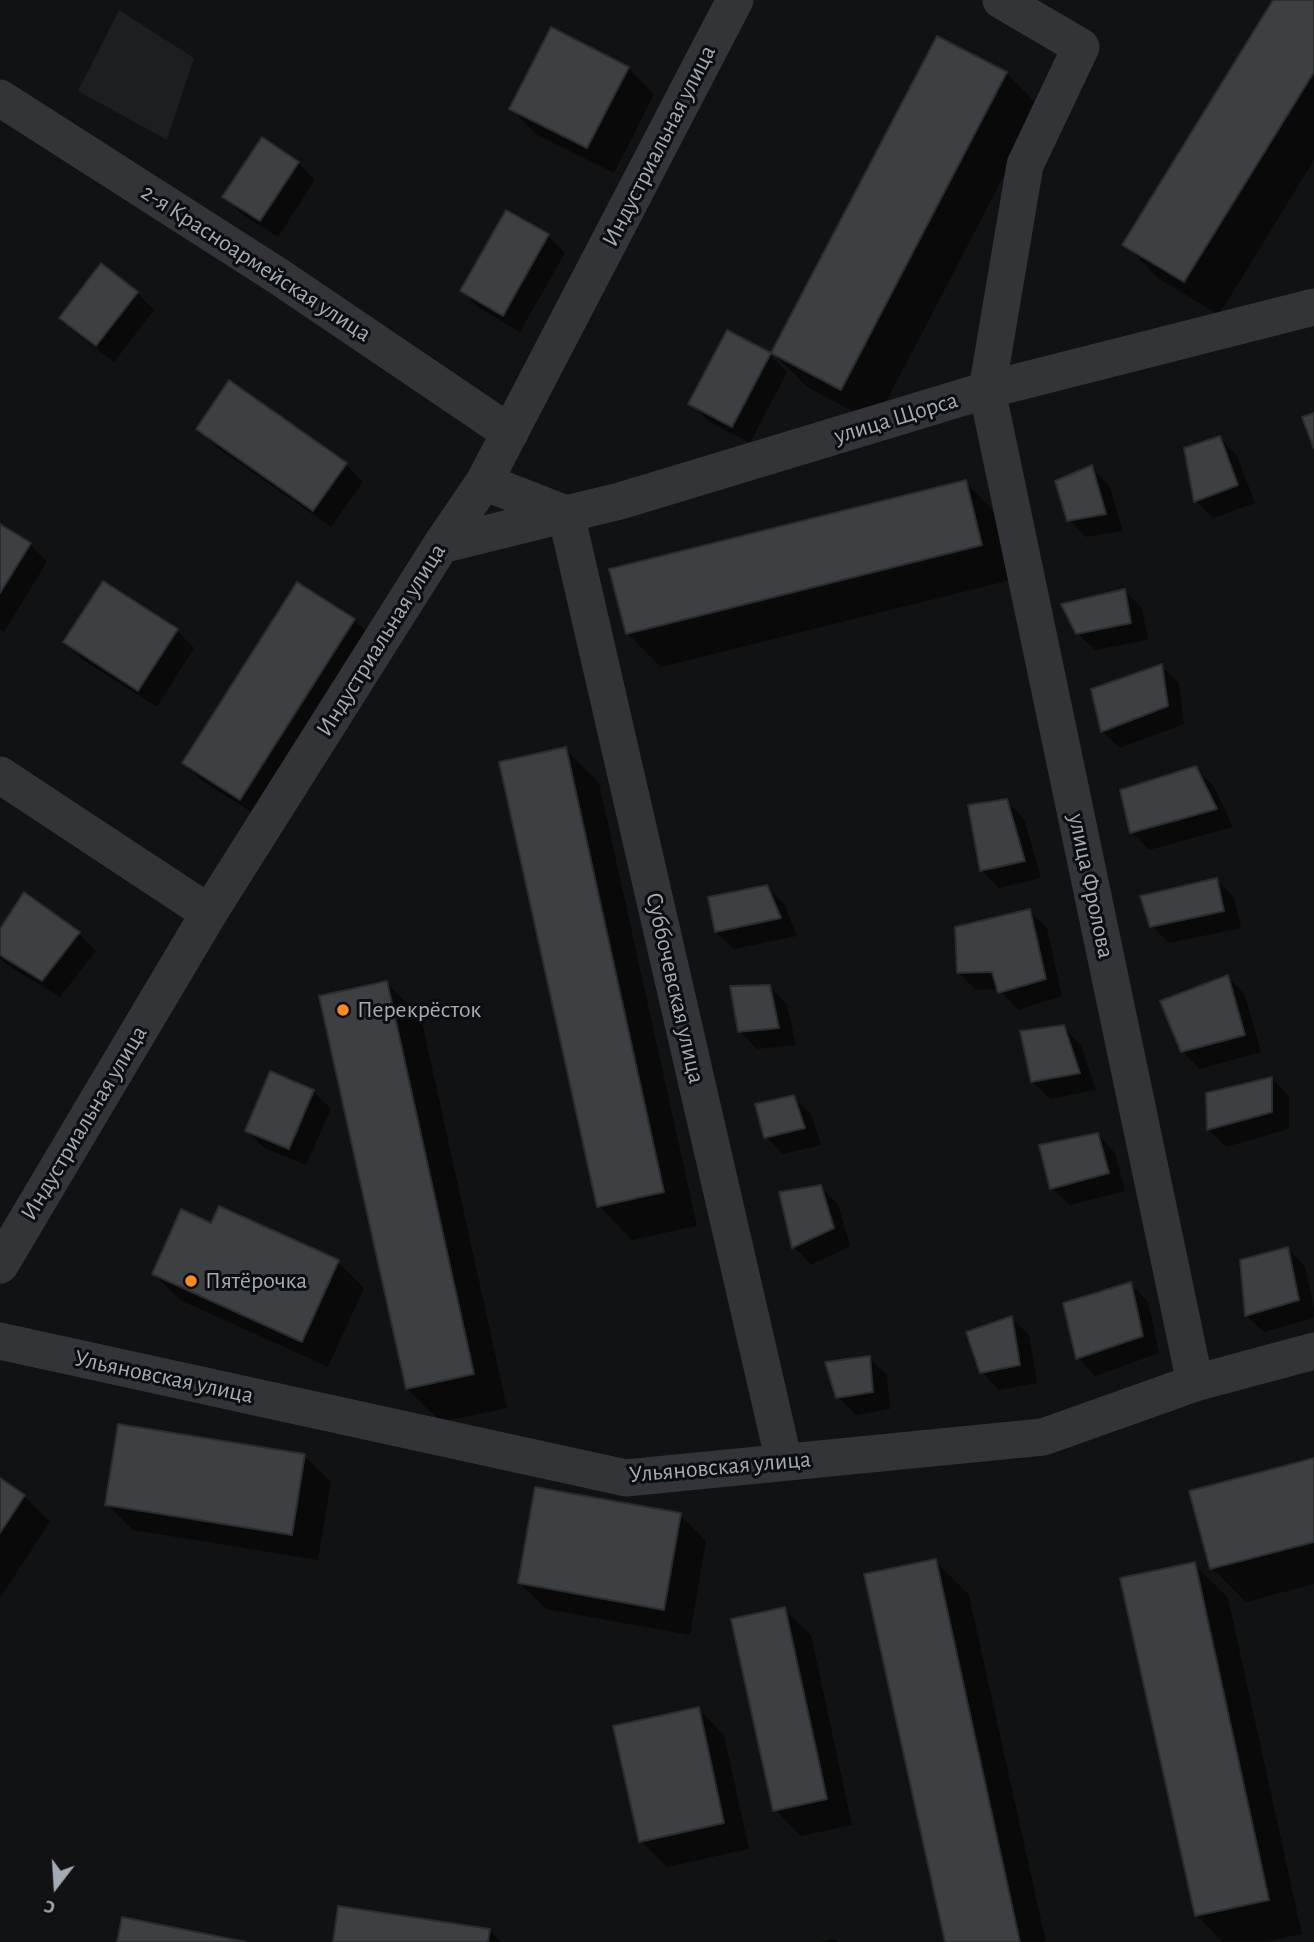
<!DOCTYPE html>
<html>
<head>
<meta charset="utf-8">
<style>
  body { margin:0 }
  #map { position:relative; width:1314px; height:1942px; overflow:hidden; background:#111213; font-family:"Alegreya Sans",sans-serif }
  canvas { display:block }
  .north { position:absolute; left:21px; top:1851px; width:70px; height:70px; -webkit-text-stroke:5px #0c0d0e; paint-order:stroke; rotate:197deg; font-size:19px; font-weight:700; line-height:28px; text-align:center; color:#a2abb5 }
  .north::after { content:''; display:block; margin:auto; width:24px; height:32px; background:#a2abb5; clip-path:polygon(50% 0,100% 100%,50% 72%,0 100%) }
</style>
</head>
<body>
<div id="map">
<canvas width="1314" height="1942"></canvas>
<div class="north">С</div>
</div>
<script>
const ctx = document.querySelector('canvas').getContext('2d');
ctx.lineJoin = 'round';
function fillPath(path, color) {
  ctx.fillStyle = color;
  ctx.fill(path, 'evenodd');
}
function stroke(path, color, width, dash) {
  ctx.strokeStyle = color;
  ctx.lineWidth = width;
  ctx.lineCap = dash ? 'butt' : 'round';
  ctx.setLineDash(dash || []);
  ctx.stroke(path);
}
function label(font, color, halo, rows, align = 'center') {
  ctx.font = font + ' "Alegreya Sans",sans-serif';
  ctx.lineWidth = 6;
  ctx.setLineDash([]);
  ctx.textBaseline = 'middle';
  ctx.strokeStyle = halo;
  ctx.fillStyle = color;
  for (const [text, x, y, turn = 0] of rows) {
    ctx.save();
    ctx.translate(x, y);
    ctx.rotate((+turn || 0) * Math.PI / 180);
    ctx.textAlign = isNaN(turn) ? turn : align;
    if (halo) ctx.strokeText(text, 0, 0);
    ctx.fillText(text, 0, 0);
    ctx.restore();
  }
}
fillPath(new Path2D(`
  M119 10 194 58 167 140 78 91Z`), '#1d1e20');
fillPath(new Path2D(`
  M1275 0H1314V160L1219 315 1158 278 1125 244Z
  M938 38 1006 73 1040 107 875 423 807 387 773 353Z
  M628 68 654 94 614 173 537 135 511 109Z
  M298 163 315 180 278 237 242 214 224 196Z
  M548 236 565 253 520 332 479 308 462 291Z
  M137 293 154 310 114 362 78 335 61 318Z
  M770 355 787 372 750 443 708 421 691 403Z
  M198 428 346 464 363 482 331 527 215 446Z
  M1220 438 1237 456 1255 503 1213 518 1196 501Z
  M1091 467 1109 485 1123 531 1086 537 1069 520Z
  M965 482 999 516 1015 579 661 667 627 633Z
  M0 526 30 544 47 562 4 632 0 630Z
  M103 584 177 631 194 648 157 707 83 660 66 642Z
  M1125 591 1142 608 1148 640 1095 650 1077 633Z
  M354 620 372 637 258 816 202 781 184 763Z
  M1161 666 1179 683 1184 724 1120 748 1102 731Z
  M565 749 599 783 697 1226 632 1240 599 1206Z
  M1195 768 1213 785 1233 827 1149 850 1132 832Z
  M1006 801 1024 819 1041 878 999 888 981 870Z
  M1216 880 1234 897 1241 928 1169 943 1152 926Z
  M767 887 784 904 797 936 734 949 716 932Z
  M1029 911 1047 928 1062 996 1018 1010 999 989 976 990 959 973Z
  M0 932 79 934 96 951 60 997 7 965 0 958Z
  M1228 977 1245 995 1261 1052 1200 1069 1182 1051Z
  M387 983 421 1017 507 1408 441 1422 407 1389Z
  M769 987 787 1004 796 1045 757 1049 739 1031Z
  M1063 1027 1081 1045 1096 1090 1050 1099 1032 1082Z
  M1272 1078 1289 1096V1129L1226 1147 1209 1130 1207 1094Z
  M313 1091 331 1109 306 1165 264 1148 247 1130Z
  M793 1097 811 1114 821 1145 783 1154 766 1137Z
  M1098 1135 1115 1153 1125 1191 1070 1205 1052 1188Z
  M820 1187 838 1204 850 1246 811 1265 794 1247 781 1194Z
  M212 1225 338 1262 364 1288 328 1367 180 1300 154 1274Z
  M1288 1249 1305 1266 1314 1308V1318L1264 1332 1246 1315Z
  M1130 1284 1148 1301 1159 1353 1095 1376 1078 1358 1065 1304Z
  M1012 1318 1029 1335 1037 1383 999 1390 982 1372Z
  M869 1358 887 1375 890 1409 856 1415 838 1397Z
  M304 1456 331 1482 318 1560 133 1530 107 1504Z
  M1314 1460V1584L1246 1602 1212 1568Z
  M0 1480 24 1496 50 1522 0 1598Z
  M680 1515 706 1541 690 1635 546 1609 520 1583Z
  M935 1561 969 1595 1046 1942H947Z
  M1194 1564 1228 1598 1302 1934 1264 1942H1223L1196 1915Z
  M784 1609 811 1635 852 1825 801 1836 775 1810Z
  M698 1709 724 1735 749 1849 667 1867 641 1841Z
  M490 1930 501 1942H335Z
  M835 1939 838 1942H819Z`), '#0007');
const building = new Path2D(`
  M1273 0H1314V72L1184 282 1122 245Z
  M551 27 629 67 587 148 509 109Z
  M937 36 1007 72 841 390 771 353Z
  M262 137 299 162 260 221 222 197Z
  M506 210 549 234 503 316 460 291Z
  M101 263 138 292 96 346 59 318Z
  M727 330 771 353 732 427 688 404Z
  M229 380 347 463 313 511 196 429Z
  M1314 413V449L1302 417Z
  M1220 436 1238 485 1194 502 1184 448Z
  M1092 465 1106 514 1067 521 1055 481Z
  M966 480 982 545 626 634 609 569Z
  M0 524 31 543 0 593Z
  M103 581 178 629 138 691 63 642Z
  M297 582 355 619 240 800 182 763Z
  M1125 589 1131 623 1076 634 1061 604Z
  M1162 664 1168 706 1101 732 1091 689Z
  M566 747 664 1192 597 1207 499 762Z
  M1196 766 1217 809 1130 833 1120 790Z
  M1007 799 1025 861 980 871 968 805Z
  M1217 878 1224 911 1150 927 1140 896Z
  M767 885 781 918 715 932 708 897Z
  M24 892 80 932 42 981 0 955V929Z
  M1030 909 1046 979 998 993 992 972 957 973 955 927Z
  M1228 975 1245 1035 1181 1052 1160 1001Z
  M387 981 474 1374 406 1389 319 996Z
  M770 985 779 1028 738 1032 730 986Z
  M1064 1025 1080 1073 1031 1082 1020 1031Z
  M270 1071 314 1090 289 1149 245 1131Z
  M1272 1077V1112L1207 1130 1206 1093Z
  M794 1095 805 1128 764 1138 755 1104Z
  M1098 1133 1109 1173 1050 1189 1039 1145Z
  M821 1185 834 1228 792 1248 779 1192Z
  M219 1206 339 1260 302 1342 152 1274 181 1209 211 1223Z
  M1288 1247 1299 1300 1245 1316 1240 1260Z
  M1131 1282 1143 1336 1076 1359 1063 1303Z
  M1012 1316 1020 1365 980 1373 966 1332Z
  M870 1356 873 1392 836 1398 825 1362Z
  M118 1424 305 1454 292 1535 105 1505Z
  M1314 1458V1542L1210 1569 1189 1491Z
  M0 1478 25 1495 0 1533Z
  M535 1487 681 1513 664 1610 518 1583Z
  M936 1559 1020 1942H945L864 1574Z
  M1195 1562 1269 1900 1195 1916 1120 1578Z
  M785 1607 827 1799 773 1811 731 1619Z
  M699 1707 724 1823 639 1842 613 1726Z
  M338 1906 490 1929 488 1942H333Z
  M122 1917 246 1942H117Z`);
fillPath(building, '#3d4043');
stroke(building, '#2b2c2f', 2);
stroke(new Path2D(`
  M1001 0 1081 47 1025 165 987 390 1195 1383
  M0 98 278 276 510 433
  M484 482 566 514 620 501 987 390 1314 307
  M441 545 566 514 784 1462
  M0 775 209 913
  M0 1265 209 913 441 545 484 482 735 0
  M0 1341 626 1478 1043 1437 1195 1383 1314 1351`), '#323438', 37);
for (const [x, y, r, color] of [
  [343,1010,7,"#fd8a1f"],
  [191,1281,7,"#fd8a1f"]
]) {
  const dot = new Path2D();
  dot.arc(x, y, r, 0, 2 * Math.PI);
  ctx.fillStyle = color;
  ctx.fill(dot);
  stroke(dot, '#0c0d0e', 2.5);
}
label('24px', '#a2abb5', '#0c0d0e', [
  ["Индустриальная улица",659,146,-63],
  ["2-я Красноармейская улица",256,263,33],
  ["улица Щорса",896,418,-17],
  ["Индустриальная улица",381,640,-58],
  ["улица Фролова",1091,886,78],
  ["Суббочевская улица",675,988,77],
  ["Индустриальная улица",84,1123,-59],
  ["Ульяновская улица",164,1377,12],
  ["Ульяновская улица",720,1467,-5]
]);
label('24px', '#a2abb5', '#0c0d0e', [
  ["Перекрёсток",357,1010],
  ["Пятёрочка",205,1281]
], 'left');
</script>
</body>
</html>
